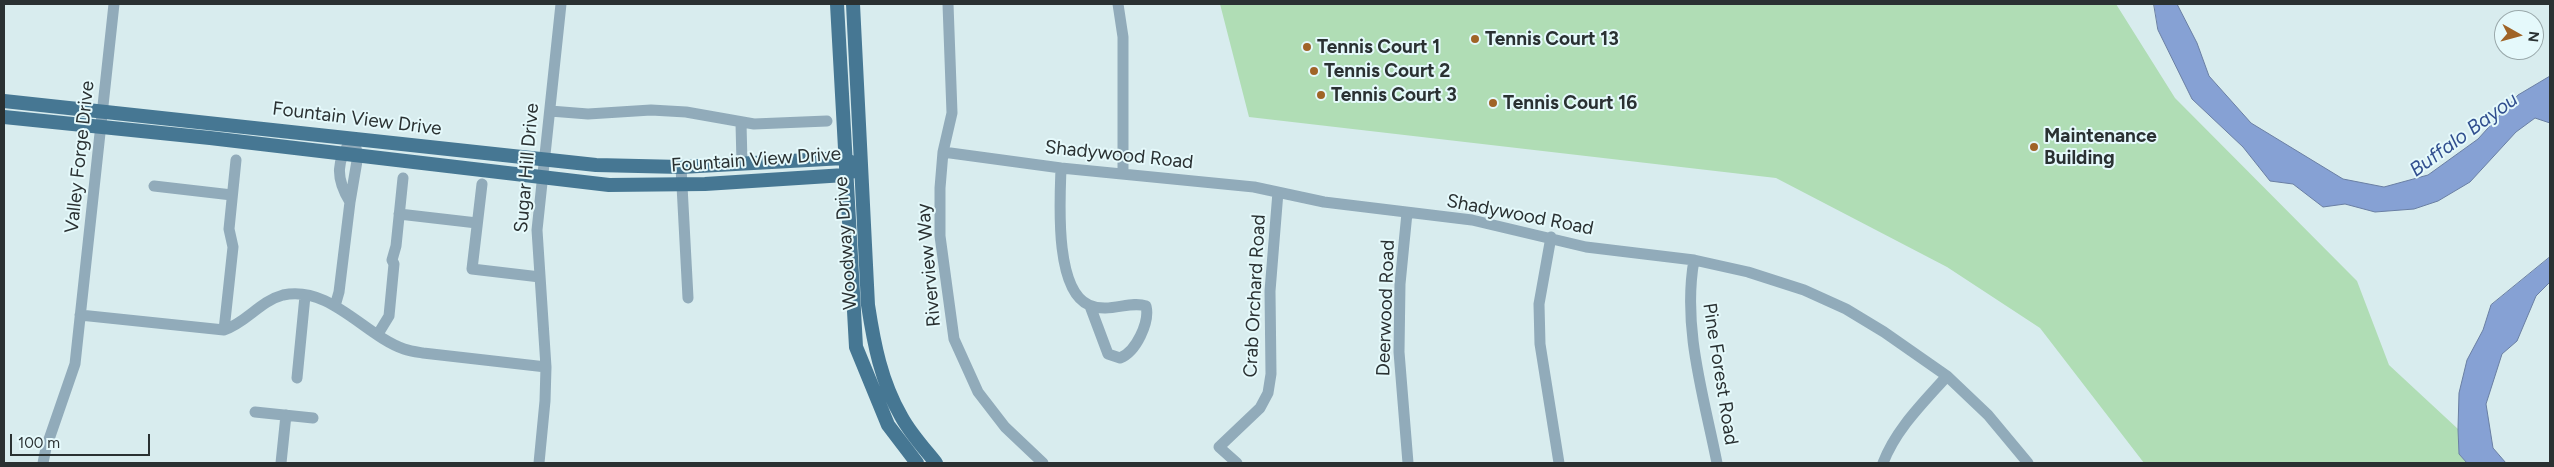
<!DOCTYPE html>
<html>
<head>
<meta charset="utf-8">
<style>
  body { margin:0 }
  #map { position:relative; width:2554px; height:467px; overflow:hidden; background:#d8ecee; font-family:Figtree,sans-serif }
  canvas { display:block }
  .frame { position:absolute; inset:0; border:5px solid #2a3132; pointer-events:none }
  .north { position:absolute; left:2494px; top:10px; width:50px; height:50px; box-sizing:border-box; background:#e5f9fb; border:1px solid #9aa9ab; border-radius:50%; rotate:97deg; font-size:14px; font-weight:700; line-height:20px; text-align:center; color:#2a3132 }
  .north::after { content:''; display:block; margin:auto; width:18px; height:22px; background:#a06427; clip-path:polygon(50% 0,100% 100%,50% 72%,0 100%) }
  .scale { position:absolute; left:10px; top:434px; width:140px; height:22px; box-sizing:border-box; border:2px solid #2a3132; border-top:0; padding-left:6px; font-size:15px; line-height:18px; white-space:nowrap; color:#2a3132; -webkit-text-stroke:4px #e5f9fb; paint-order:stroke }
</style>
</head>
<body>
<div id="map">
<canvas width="2554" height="467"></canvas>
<div class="frame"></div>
<div class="north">N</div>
<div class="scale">100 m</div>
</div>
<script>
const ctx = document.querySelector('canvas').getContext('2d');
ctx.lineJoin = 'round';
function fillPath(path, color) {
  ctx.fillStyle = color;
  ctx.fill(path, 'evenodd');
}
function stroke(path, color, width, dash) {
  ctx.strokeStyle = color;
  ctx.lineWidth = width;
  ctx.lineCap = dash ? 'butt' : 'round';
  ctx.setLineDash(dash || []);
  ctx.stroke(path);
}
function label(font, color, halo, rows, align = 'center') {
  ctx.font = font + ' Figtree,sans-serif';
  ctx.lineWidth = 4;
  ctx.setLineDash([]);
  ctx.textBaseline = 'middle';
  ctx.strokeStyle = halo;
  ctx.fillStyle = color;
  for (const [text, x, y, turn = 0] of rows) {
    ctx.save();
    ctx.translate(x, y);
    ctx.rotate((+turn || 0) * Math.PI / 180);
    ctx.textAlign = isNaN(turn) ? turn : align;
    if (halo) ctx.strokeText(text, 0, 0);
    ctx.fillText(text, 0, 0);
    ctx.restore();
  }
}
fillPath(new Path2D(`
  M1220 4H2116L2175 98 2357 281 2389 365 2458 429 2459 454 2467 463H2144L2040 328 1947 267 1776 178 1249 117Z`), '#b0ddb5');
const water = new Path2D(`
  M2154 4H2177L2197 43 2209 76 2251 123 2343 179 2384 187 2428 175 2478 139 2518 95 2550 76V123L2535 118 2516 132 2470 182 2438 201 2414 209 2375 212 2345 204 2323 207 2293 184 2270 181 2243 147 2192 99 2158 30Z
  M2550 257V282L2536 296 2517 341 2502 354 2486 404 2493 448 2506 463H2467L2459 454 2458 429 2459 393 2467 360 2483 330 2491 305Z`);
fillPath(water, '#86a1d4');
stroke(water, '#6a7fa3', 1);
stroke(new Path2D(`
  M948 4 952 113 943 152 940 188V236L954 339 978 392 1005 427 1043 463
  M1118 4 1123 37V172
  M550 111 588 114 651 110 686 112 754 124 827 121
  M741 123 742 163
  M943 152 1061 168 1254 187 1324 202 1472 220 1586 247 1694 260 1748 272 1804 290 1846 309 1884 332 1947 376 1988 415 2028 463
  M681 167 688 298
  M1061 168C1060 199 1054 290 1089 305 1109 314 1130 300 1146 306 1150 322 1136 352 1120 358L1108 354 1090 306
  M482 184 472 269 540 277
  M154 186 232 195
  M350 202C335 178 336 160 353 138
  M1407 213 1400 284 1399 352 1408 463
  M399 214 477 223
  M1551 237 1539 304 1540 344 1559 463
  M1694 260C1682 328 1704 397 1717 463
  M335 306 339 292 350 202 358 155 353 138
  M80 315 224 330C246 323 260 301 283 295 330 285 364 335 404 349 410 351 417 352 423 353L546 367
  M224 330 233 247 229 229 236 160
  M378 334 389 316 394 264 392 260 396 246 403 178
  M297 378 305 296
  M255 412 313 418
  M43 463 46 448 75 364 114 4
  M281 463 286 415
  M539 463 545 401 546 367 537 230 561 4
  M1237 463 1219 447 1260 408 1268 393 1271 374 1270 291 1278 192
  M1883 463C1896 429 1923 403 1947 376`), '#91abba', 11);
stroke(new Path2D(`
  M837 4 856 347 888 425 917 463
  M853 4 868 305C874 344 881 381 901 416 910 433 924 448 936 463
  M4 101 596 165 681 167 844 158 860 168
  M4 117 210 138 609 185 705 184 845 175 860 168`), '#467793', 14);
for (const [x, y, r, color] of [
  [1475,39,5,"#a06427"],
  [1307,47,5,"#a06427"],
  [1314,71,5,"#a06427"],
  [1321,95,5,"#a06427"],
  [1493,103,5,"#a06427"],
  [2034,147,5,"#a06427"]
]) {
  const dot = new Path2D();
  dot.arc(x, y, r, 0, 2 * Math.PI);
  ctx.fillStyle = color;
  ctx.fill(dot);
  stroke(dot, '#e5f9fb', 2);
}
label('bold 19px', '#2a3132', '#e5f9fb', [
  ["Tennis Court 13",1485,39],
  ["Tennis Court 1",1317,47],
  ["Tennis Court 2",1324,71],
  ["Tennis Court 3",1331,95],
  ["Tennis Court 16",1503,103],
  ["Maintenance",2044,136],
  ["Building",2044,158]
], 'left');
label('19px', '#2a3132', '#e5f9fb', [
  ["Fountain View Drive",357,119,7],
  ["Shadywood Road",1119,155,6],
  ["Valley Forge Drive",80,157,-84],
  ["Fountain View Drive",756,160,-4],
  ["Sugar Hill Drive",527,168,-85],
  ["Shadywood Road",1520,215,11],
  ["Woodway Drive",846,243,-94],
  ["Riverview Way",929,265,-95],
  ["Crab Orchard Road",1255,296,-87],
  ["Deerwood Road",1386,308,-88],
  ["Pine Forest Road",1720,374,81]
]);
label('italic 20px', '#314f8f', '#e5f9fb', [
  ["Buffalo Bayou",2464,135,-36]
]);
</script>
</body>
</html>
